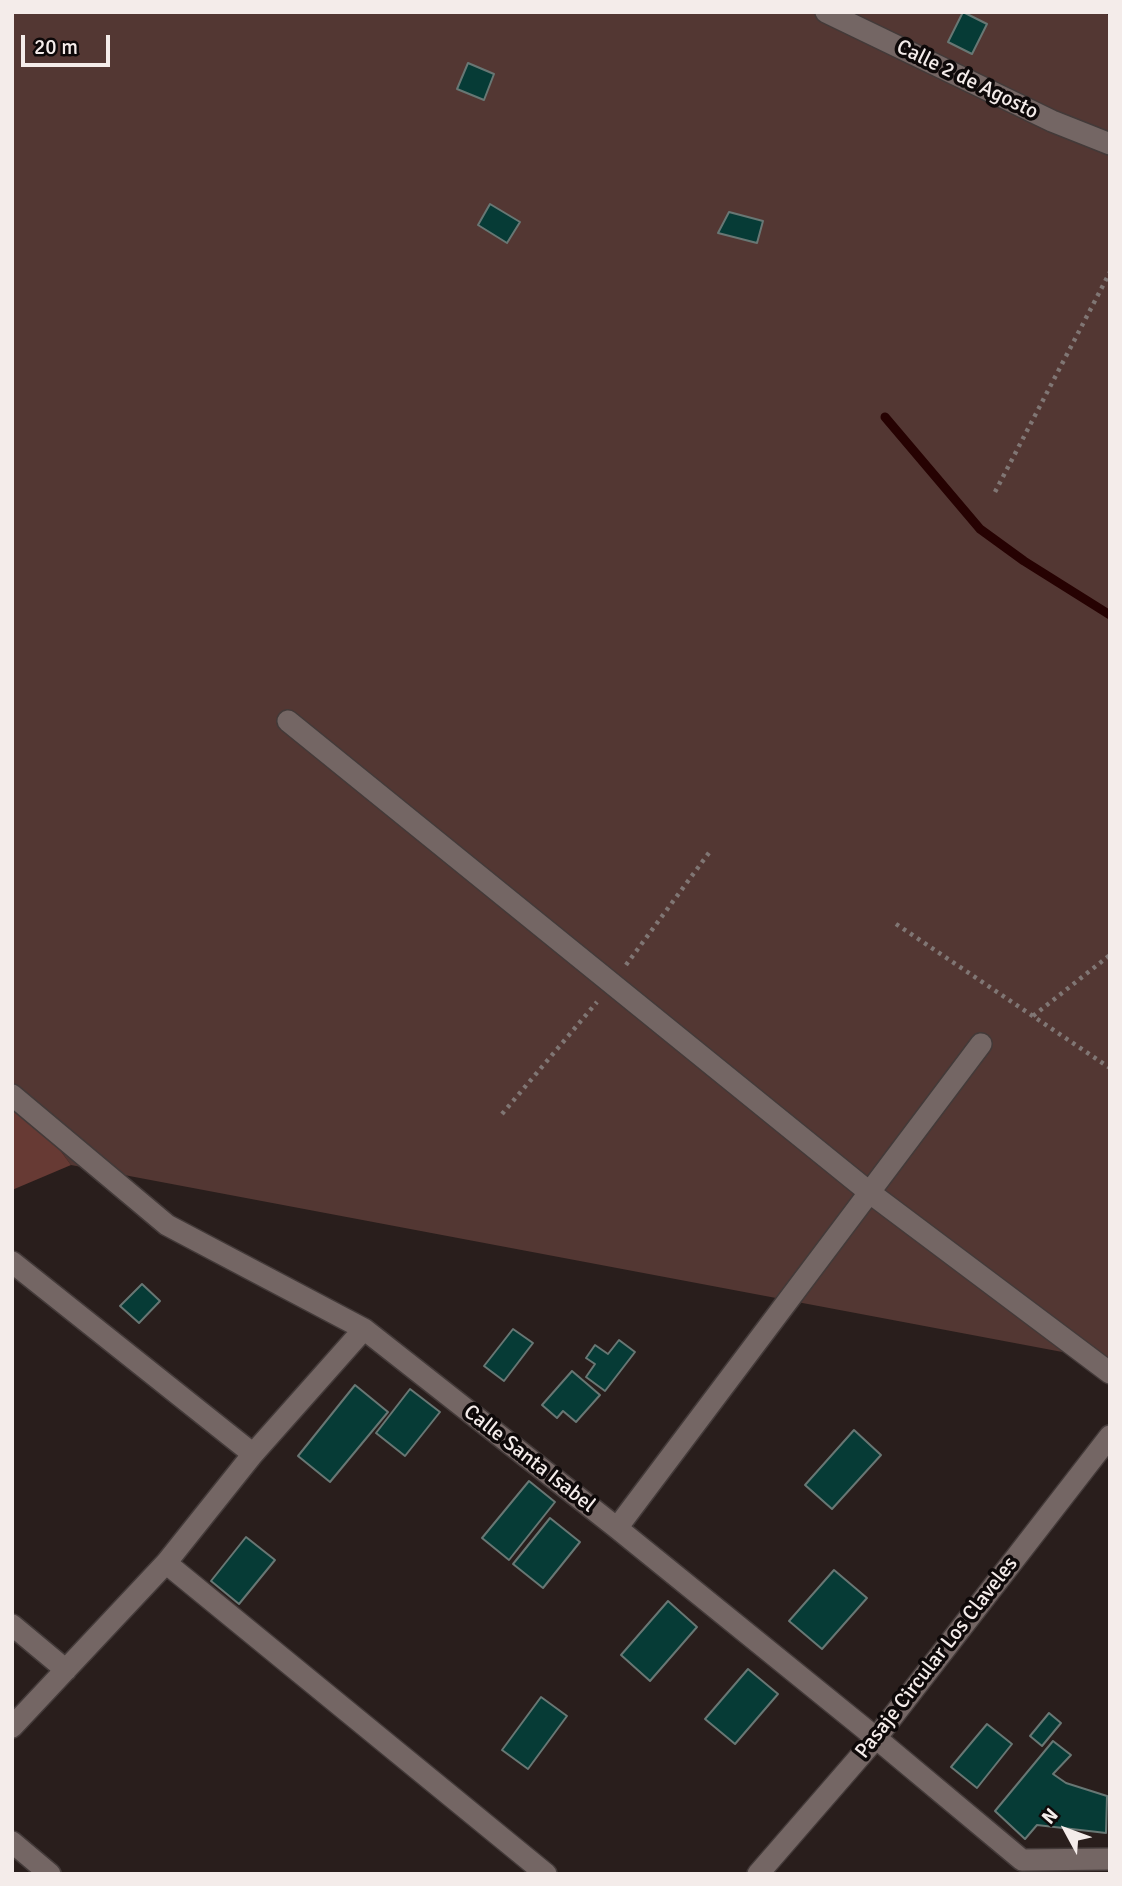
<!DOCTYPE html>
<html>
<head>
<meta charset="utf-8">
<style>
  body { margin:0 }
  #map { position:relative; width:1122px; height:1886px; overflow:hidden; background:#291e1c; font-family:Signika,sans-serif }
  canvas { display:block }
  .frame { position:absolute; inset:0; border:14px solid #f4ecea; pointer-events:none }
  .north { position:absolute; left:1031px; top:1795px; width:70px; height:70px; -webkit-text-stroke:5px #0e0909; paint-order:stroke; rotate:311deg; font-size:19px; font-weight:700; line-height:28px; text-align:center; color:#f4ecea }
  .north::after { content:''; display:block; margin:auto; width:24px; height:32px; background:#f4ecea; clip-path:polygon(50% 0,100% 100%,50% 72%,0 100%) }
  .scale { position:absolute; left:21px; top:35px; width:89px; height:32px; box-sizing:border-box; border:4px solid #f4ecea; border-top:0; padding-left:9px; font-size:21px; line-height:24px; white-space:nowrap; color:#f4ecea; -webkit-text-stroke:5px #0e0909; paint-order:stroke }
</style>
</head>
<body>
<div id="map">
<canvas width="1122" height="1886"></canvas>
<div class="frame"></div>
<div class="north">N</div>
<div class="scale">20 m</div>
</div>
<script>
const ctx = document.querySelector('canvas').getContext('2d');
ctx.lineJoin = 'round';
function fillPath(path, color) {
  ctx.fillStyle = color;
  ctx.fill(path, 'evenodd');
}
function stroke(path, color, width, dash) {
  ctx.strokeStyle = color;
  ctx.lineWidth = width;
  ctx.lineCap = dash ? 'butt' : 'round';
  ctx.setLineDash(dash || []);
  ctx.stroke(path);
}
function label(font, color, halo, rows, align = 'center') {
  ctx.font = font + ' Signika,sans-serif';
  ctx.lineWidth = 7;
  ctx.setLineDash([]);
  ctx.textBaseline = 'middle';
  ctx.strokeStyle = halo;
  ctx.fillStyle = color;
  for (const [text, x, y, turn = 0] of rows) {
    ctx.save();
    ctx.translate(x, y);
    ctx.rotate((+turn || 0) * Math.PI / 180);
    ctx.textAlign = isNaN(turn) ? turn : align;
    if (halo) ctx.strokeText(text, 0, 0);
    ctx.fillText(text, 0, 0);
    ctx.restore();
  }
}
fillPath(new Path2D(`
  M12 12H1103L1110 16V1361L71 1165 12 1085Z`), '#533733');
fillPath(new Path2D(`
  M12 1085 71 1165 12 1190Z`), '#673a34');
stroke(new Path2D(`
  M885 417 980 529 1024 561 1110 615`), '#260202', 9);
const building = new Path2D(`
  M963 12 987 24 972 54 948 42Z
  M468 63 494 74 484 100 457 89Z
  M490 204 520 222 507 243 478 225Z
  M729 212 763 221 757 243 718 233Z
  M142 1284 160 1301 139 1323 120 1306Z
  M513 1329 533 1343 504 1381 484 1366Z
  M619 1340 635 1352 605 1391 586 1377 595 1364 586 1358 595 1345 608 1354Z
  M572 1371 600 1395 576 1422 563 1411 557 1418 542 1405Z
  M355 1385 388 1412 330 1482 298 1456Z
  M410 1389 440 1412 405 1456 376 1433Z
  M854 1430 881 1455 832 1509 805 1485Z
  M529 1481 555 1502 509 1560 482 1538Z
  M550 1518 580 1542 543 1588 513 1564Z
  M246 1537 275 1560 239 1604 211 1581Z
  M834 1570 867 1598 822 1649 789 1621Z
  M668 1601 697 1627 650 1681 621 1655Z
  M748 1669 778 1694 735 1744 705 1719Z
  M541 1697 567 1716 528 1769 502 1750Z
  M1049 1713 1061 1723 1042 1746 1030 1736Z
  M987 1724 1012 1744 977 1788 951 1767Z
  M1053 1741 1071 1755 1053 1774 1066 1783 1107 1796 1106 1833 1037 1825 1025 1839 995 1811Z`);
fillPath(building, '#063b36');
stroke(building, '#687774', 2);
const street = new Path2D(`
  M826 12 1052 121 1110 144
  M288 721 869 1192 1110 1373
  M12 1095 167 1225 364 1329 617 1528 876 1738 1022 1860
  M12 1262 253 1454
  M617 1528 981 1044
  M166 1563 546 1874
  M12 1625 66 1670
  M12 1727 166 1563 253 1454 364 1329
  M12 1842 50 1874
  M1022 1860 1110 1859
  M758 1874 876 1738 1110 1436`);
stroke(street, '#433a39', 24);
stroke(new Path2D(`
  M995 492 1110 272
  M896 924 1110 1068
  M626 965 711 850
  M1033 1016 1110 955
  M502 1114 597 1002`), '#807674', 4.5, [3.5, 5]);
stroke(street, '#746664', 21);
label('21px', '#f4ecea', '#0e0909', [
  ["Calle 2 de Agosto",967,80,26],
  ["Calle Santa Isabel",529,1459,38],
  ["Pasaje Circular Los Claveles",937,1658,-52]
]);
</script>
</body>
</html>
